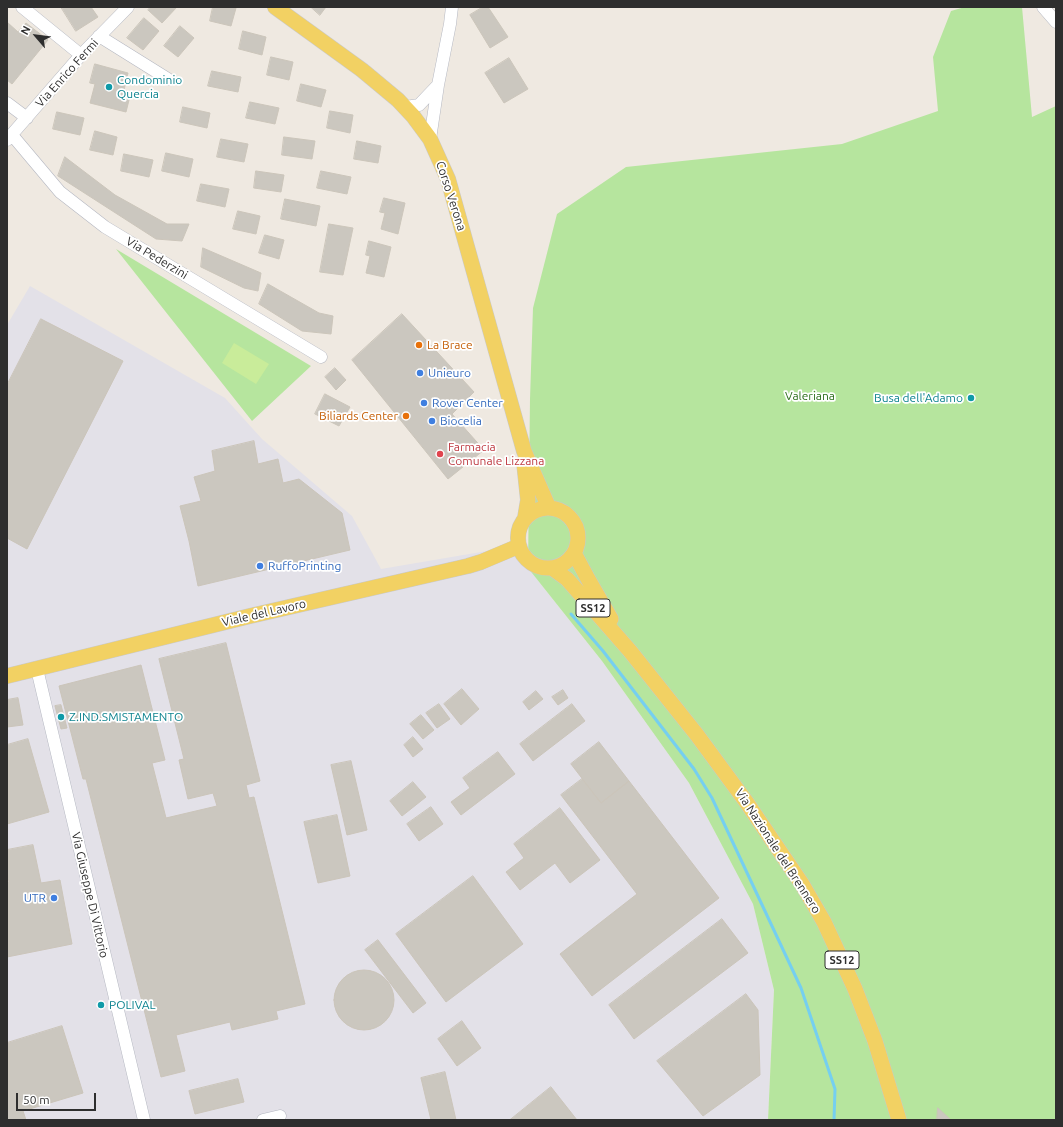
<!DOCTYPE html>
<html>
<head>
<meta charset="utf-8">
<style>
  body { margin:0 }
  #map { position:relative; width:1063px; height:1127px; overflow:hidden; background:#efe9e1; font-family:Ubuntu,sans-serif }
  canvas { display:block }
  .frame { position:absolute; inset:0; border:8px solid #2e2e2e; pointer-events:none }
  .north { position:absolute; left:16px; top:16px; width:40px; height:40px; -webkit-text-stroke:3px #fff; paint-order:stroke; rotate:298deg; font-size:11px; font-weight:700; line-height:16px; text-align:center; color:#2e2e2e }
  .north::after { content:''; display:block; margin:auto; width:14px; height:18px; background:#2e2e2e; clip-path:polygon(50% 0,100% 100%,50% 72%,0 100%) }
  .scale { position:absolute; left:16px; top:1093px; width:80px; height:18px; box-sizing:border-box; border:2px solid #2e2e2e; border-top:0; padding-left:5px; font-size:12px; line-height:14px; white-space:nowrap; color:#2e2e2e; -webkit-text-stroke:3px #fff; paint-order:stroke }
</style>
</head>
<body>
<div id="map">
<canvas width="1063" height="1127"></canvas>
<div class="frame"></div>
<div class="north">N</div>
<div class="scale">50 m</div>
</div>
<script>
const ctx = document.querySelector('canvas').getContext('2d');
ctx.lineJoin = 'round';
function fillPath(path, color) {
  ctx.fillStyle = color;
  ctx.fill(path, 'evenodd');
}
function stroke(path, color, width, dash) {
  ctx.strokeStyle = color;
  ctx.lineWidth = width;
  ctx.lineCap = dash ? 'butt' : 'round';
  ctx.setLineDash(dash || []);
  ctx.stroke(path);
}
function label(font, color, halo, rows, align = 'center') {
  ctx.font = font + ' Ubuntu,sans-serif';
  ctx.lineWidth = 3.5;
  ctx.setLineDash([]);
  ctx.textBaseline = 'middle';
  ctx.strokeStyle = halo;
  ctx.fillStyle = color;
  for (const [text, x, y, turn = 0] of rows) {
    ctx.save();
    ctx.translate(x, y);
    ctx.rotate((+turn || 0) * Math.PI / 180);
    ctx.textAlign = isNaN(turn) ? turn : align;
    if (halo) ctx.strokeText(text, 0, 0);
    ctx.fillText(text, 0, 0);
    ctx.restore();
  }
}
fillPath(new Path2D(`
  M30 286 225 398 262 439 352 516 381 569 528 544V568L602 661 689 783 753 904 774 990 768 1120H7V325Z`), '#e3e1e8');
fillPath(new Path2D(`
  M965 7H1022L1032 117 1056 106V1120H768L774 990 753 904 689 783 602 661 528 568 530 399 533 308 557 214 626 167 842 144 938 111 933 57 951 11Z
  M116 249 311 366 252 421Z`), '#b6e59e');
fillPath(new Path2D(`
  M234 343 269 364 256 384 222 363Z`), '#c9ec9a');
stroke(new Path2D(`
  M571 614 603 651 694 769 712 798 801 988 835 1089 834 1120`), '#75cff0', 3);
const building = new Path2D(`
  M61 7H91L98 17 76 31Z
  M151 7H177L162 23 148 10Z
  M213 7H229L236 8 231 26 210 21Z
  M311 7H326L320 15Z
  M483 7H488L508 37 490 48 470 15Z
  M144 18 159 31 143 50 127 38Z
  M7 22 18 32 26 23 48 40 12 84 7 80Z
  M180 26 194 38 178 57 164 46Z
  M243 31 266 37 262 55 239 49Z
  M271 57 293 62 289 80 267 75Z
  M509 58 528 89 504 103 485 73Z
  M95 64 128 73 124 90 131 92 126 112 90 103 95 84 90 83Z
  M212 71 241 77 238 92 208 86Z
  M301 84 326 90 321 107 297 101Z
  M250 102 279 108 275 124 246 118Z
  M183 107 210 113 207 128 180 122Z
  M330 111 353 115 350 133 327 128Z
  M57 112 84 118 80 135 53 129Z
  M95 131 117 137 113 155 90 150Z
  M284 137 315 141 312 159 282 155Z
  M221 139 248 144 244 162 217 157Z
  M357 141 381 146 378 163 354 159Z
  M166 153 193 159 189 177 162 171Z
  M124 154 153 160 149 177 121 171Z
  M65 157 115 195 167 224H189L182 241 156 239 58 176Z
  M256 171 284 175 281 192 254 188Z
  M321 171 351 177 347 194 317 188Z
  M201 184 229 189 225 207 197 201Z
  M384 198 405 203 398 234 381 229 385 213 380 212Z
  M285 199 320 206 316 226 281 219Z
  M238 211 260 216 256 234 233 229Z
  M329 224 353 228 343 275 320 272Z
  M265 235 284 240 279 259 259 253Z
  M369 241 391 247 384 277 366 273 370 256 366 255Z
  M203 248 261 273 258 291 244 288 201 267Z
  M268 284 319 313 333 316 331 334 302 331 259 304Z
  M402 314 474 392 452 414 484 450 448 479 352 360Z
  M41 319 123 361 27 549 7 538V385Z
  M335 368 346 380 336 390 325 377Z
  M325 394 350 407 339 426 315 414Z
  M254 441 258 464 278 459 283 483 299 479 342 513 350 550 198 586 189 541 180 506 201 501 194 477 215 471 212 451Z
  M226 643 260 781 246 785 249 798 254 797 305 1004 276 1011 278 1019 232 1030 230 1022 176 1035 185 1071 161 1077 86 779H83L59 686 141 665 165 760 152 763 166 818 217 806 213 793 188 799 179 760 184 759 159 659Z
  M462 689 479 709 461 725 444 704Z
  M563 690 568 698 558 705 552 697Z
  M536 691 543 699 529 710 523 702Z
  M18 698 23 725 7 727V700Z
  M439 704 450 719 437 728 426 713Z
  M572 704 585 721 533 761 520 744Z
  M61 705 67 728 61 729 55 706Z
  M421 715 434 730 423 739 410 724Z
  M413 737 423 749 413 757 404 745Z
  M28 739 49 812 7 824V745Z
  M599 742 629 781 601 803 571 764Z
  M498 752 515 774 461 815 451 802 470 788 463 778Z
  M351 761 367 830 347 835 331 765Z
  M582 779 601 803 629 781 719 898 592 996 560 954 637 894 561 795Z
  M413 782 426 797 402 816 390 801Z
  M431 807 443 824 419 841 407 824Z
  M560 808 600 860 570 883 555 863 520 890 506 872 524 858 514 844Z
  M337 815 350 876 318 883 304 822Z
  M33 845 41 883 60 880 72 944 7 957V883L9 882 7 872V850Z
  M473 876 523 944 446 1002 396 934Z
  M722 919 748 953 634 1039 609 1005Z
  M378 940 426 1003 413 1013 365 950Z
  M334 1000a30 30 0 1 1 60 0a30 30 0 1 1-60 0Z
  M746 994 758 1010 760 1075 703 1116 657 1061Z
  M462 1021 481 1048 457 1066 438 1039Z
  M62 1026 83 1093 23 1111 26 1120H7V1043Z
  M445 1072 456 1120H431L421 1078Z
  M238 1079 244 1102 195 1114 189 1091Z
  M551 1087 577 1120H510Z
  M938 1108 951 1120H937Z`);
fillPath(building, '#cbc7bf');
stroke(building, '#cbc5ba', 1);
const minor = new Path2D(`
  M22 7 81 55
  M1043 7 1056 22
  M99 36 168 79
  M7 103 27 118
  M406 107 419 105 438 85
  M12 135 60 192 105 227 321 357
  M430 139 438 85 450 24 452 7
  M7 140 81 55 128 7
  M37 669 144 1120
  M263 1120 280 1116`);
const major = new Path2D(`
  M275 7 362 70 398 100 413 116 430 139 448 179 524 451 549 508
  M524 462 528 500 525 518
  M518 538a30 30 0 1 1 60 0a30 30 0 1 1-60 0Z
  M574 553 588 579 611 619
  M552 568 567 579 630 651 697 735 747 803 802 884 824 922 855 989 875 1041 899 1120
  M7 676 250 616 468 566 481 562 519 546`);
stroke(minor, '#b4b7c1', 13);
stroke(major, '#c9c9c9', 16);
stroke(minor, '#fff', 12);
stroke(major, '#f2d163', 15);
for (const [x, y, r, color] of [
  [109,87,4,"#0f9aa8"],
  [419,345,4,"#e8710a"],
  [420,373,4,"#3f7fe0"],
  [971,398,4,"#0f9aa8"],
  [424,403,4,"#3f7fe0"],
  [406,416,4,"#e8710a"],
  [432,421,4,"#3f7fe0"],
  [440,454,4,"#e0444e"],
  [260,566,4,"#3f7fe0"],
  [61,717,4,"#0f9aa8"],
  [54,898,4,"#3f7fe0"],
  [101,1005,4,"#0f9aa8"]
]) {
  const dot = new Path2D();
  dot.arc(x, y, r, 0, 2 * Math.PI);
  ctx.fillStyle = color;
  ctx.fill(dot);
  stroke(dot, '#fff', 1.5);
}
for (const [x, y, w] of [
  [593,608,34],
  [842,960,34]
]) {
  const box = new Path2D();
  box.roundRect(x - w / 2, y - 9, w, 18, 3);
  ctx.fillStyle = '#fff';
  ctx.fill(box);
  stroke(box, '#2e2e2e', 1);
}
label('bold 11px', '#2e2e2e', null, [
  ["SS12",593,608],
  ["SS12",842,960]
]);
label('12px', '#2e2e2e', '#fff', [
  ["Via Enrico Fermi",67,73,-48],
  ["Corso Verona",451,196,72],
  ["Via Pederzini",157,258,31],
  ["Viale del Lavoro",264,613,-13],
  ["Via Nazionale del Brennero",778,851,57],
  ["Via Giuseppe Di Vittorio",90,895,77]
]);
label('12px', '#0d838f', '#fff', [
  ["Condominio",117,80],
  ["Quercia",117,94],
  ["Busa dell'Adamo",963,398,"right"],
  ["Z.IND.SMISTAMENTO",69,717],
  ["POLIVAL",109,1005]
], 'left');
label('12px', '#c56008', '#fff', [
  ["La Brace",427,345],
  ["Biliards Center",398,416,"right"]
], 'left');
label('12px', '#366cbe', '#fff', [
  ["Unieuro",428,373],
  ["Rover Center",432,403],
  ["Biocelia",440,421],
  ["RuffoPrinting",268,566],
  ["UTR",46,898,"right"]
], 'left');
label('12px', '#2c6e1b', '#fff', [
  ["Valeriana",810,396]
]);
label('12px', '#be3a42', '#fff', [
  ["Farmacia",448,447],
  ["Comunale Lizzana",448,461]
], 'left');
</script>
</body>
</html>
